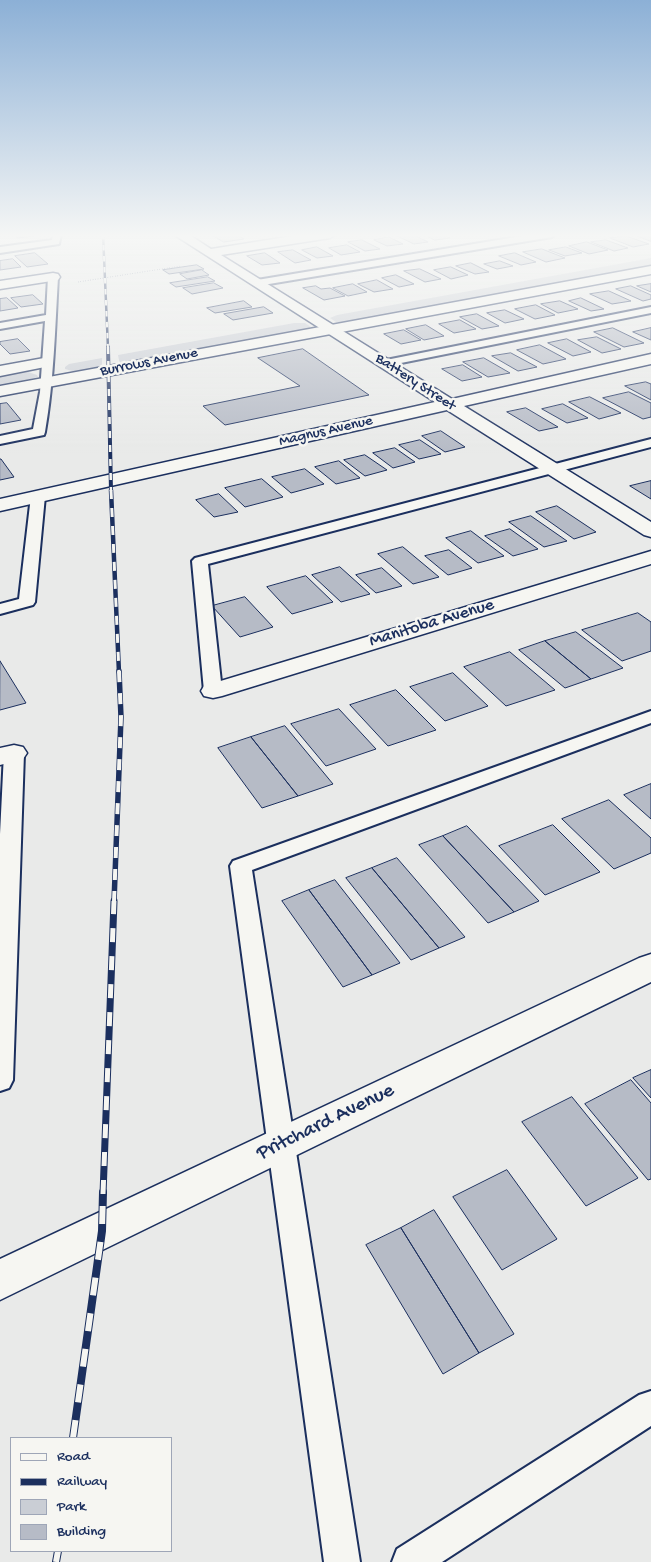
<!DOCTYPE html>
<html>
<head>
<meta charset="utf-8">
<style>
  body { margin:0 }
  #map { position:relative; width:651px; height:1562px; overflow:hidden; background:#e9eae9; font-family:"Gochi Hand",sans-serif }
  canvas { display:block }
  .legend { position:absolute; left:10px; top:1437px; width:162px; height:115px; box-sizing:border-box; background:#f6f6f2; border:1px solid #9ea6b7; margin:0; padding:6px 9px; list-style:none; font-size:15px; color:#1b2f5e }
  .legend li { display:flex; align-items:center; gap:10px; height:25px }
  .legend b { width:25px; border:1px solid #9ea6b7 }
</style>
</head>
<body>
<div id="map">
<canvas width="651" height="1562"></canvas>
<ul class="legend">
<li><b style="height:6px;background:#f6f6f2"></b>Road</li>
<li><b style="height:6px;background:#1b2f5e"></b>Railway</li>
<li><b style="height:14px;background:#caced5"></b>Park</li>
<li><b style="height:14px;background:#b6bbc6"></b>Building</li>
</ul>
</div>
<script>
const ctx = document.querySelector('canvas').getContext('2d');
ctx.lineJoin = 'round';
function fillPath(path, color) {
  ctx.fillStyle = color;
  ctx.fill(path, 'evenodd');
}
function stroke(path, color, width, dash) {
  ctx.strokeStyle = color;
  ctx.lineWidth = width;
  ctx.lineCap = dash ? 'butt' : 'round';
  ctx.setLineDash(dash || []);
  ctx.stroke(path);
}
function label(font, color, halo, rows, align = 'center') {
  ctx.font = font + ' "Gochi Hand",sans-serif';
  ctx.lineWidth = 5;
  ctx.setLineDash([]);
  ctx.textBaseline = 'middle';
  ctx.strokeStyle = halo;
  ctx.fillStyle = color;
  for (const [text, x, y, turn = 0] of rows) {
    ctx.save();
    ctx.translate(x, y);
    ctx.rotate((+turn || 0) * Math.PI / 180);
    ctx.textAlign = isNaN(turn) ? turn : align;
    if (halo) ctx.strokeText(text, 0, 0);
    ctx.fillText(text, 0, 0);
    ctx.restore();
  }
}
fillPath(new Path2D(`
  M651 258V266L342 323 336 322 330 318 337 315Z
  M294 323H305L311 327 305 330 120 365 118 355Z
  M102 358V368L76 372 65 369V367L69 364Z
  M28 372 37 375 38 377 0 387V376Z`), '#caced5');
const building = new Path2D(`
  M13 234H42L43 235 18 238Z
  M210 234H236L244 239 224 242Z
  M412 234 428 242 414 244 395 235Z
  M423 234H442L450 238 435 240Z
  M632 234H651V241Z
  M626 236 649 244 633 247 610 238Z
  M389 237 403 244 387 246 374 240Z
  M362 240 380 249 365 251 348 242Z
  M606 240 628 248 614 251 591 242Z
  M587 242 608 250 589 254 569 246Z
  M347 245 360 252 341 255 329 248Z
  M317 247 333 256 317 258 302 250Z
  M566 247 582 253 565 256 549 250Z
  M542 249 565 258 546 262 523 252Z
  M293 250 311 260 295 263 278 252Z
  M35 253 48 264 27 267 15 256Z
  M265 253 280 263 262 265 247 256Z
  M515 253 536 262 521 265 499 256Z
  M13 259 21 267 0 270V261Z
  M500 261 513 266 497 269 484 264Z
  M471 263 489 272 475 274 456 266Z
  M197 265 204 269 169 274 163 270Z
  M451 267 468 275 451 279 434 270Z
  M420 269 441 279 425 282 404 271Z
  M202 270 209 275 187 279 180 274Z
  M396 275 414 284 399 287 382 278Z
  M208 277 215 281 176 287 170 283Z
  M377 280 393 289 374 292 358 284Z
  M214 283 223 288 192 294 183 288Z
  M353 284 367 292 348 296 333 288Z
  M651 284V292L637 286Z
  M316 286 321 289 330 288 345 296 324 300 303 288Z
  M631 286 651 295V299L643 301 616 289Z
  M609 291 631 301 612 304 590 294Z
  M33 295 43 304 21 307 11 298Z
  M7 298 18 308 0 311V299Z
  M581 298 604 309 591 311 569 301Z
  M244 301 252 307 215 313 207 308Z
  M560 301 578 309 558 313 541 304Z
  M536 305 555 315 535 319 515 309Z
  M264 307 273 313 233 320 224 314Z
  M505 310 524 319 505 323 487 313Z
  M477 314 499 326 482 329 460 317Z
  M460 320 476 329 454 333 439 324Z
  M426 325 444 336 424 340 406 329Z
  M613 328 644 343 624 347 594 332Z
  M651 328V340L633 332Z
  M404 330 421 340 401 344 384 334Z
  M597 337 621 349 602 353 578 340Z
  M18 339 30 351 10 354 0 344V342Z
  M567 339 591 352 573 356 548 343Z
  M540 345 566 359 543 364 517 350Z
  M303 349 369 395 225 425 203 406 300 386 258 358Z
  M511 353 537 367 518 371 492 356Z
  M484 358 510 373 488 377 463 362Z
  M463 365 482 377 462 381 442 369Z
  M646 382 651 384V400L625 386Z
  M629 392 651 403V417L643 419 603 398Z
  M590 397 621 413 599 419 569 402Z
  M7 403 21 420 0 424V404Z
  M563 404 588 418 567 423 542 409Z
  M526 408 558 427 539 431 507 412Z
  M441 431 465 447 445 452 422 436Z
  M420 440 441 454 419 459 399 445Z
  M395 448 415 462 393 468 373 453Z
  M365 455 387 470 365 476 344 460Z
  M0 459H1L14 477 0 480Z
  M339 461 360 478 336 484 315 467Z
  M305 469 324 484 291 493 272 477Z
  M262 479 283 497 245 507 225 488Z
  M651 481V499L630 486Z
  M219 494 238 512 214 517 196 500Z
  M557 506 596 532 574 539 536 512Z
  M531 516 567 541 544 547 509 522Z
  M510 529 538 549 513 556 485 536Z
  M471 531 504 556 478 563 446 538Z
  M403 547 439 577 413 584 378 554Z
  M449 550 472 568 448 575 425 556Z
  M340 567 370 594 341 602 312 575Z
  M382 568 402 586 376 593 356 575Z
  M306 576 333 602 292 614 267 587Z
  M245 597 273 627 240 637 212 606Z
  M638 613 651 622V651L622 661 582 630Z
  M576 632 623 668 591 679 545 641Z
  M545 641 591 679 565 688 519 650Z
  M510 652 555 690 506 706 464 667Z
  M0 661 26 703 0 710Z
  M453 673 488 706 445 721 410 687Z
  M396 690 436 730 388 746 350 705Z
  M339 709 376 749 326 766 291 724Z
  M285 726 333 784 298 796 251 737Z
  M251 737 298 796 262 808 218 748Z
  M651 784V819L624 795Z
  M609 800 651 838V853L614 869 562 819Z
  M553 825 600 872 545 895 499 846Z
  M467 826 539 901 514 912 443 836Z
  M443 836 514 912 488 923 419 845Z
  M397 858 465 937 439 948 372 868Z
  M372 868 439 948 411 960 346 878Z
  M335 880 400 963 372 975 309 890Z
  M309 890 372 975 343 987 282 901Z
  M651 1070V1098L633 1078Z
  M631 1080 651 1103V1179L648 1180 585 1104Z
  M572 1097 638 1178 586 1206 522 1122Z
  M507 1170 557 1239 502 1270 453 1197Z
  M434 1210 514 1334 479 1353 401 1228Z
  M401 1228 479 1353 443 1374 366 1245Z`);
fillPath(building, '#b6bbc6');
stroke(building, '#1b2f5e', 1);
const service = new Path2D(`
  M53 234H61L59 244 0 253V247L52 240Z
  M534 234H556L552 237 257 286 252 283 257 280Z
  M53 274 58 277C55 329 54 380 45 432L44 435 0 444V436L33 429 40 392 45 321 0 329V323L46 315 48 277Z
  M651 307V313L386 366 380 363 386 360Z
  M651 439V447L208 564 222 691 219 695 213 696 207 695 204 691 192 561 195 558Z
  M38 492 43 493 45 496 35 602 33 605 0 614V604L19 599 31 496 33 493Z
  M651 711V723L252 870 360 1562H324L230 866 233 861Z
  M14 747 21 749 24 753 13 1080 9 1088 0 1091V834L4 753 7 749Z
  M651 1391V1426L442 1562H392L397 1549 639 1395Z`);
const minor = new Path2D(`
  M173 234H188L211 249 305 234H336L330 238 221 255 452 399 651 354V364L464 406 651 522V537L644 535 447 410 0 511V499L435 402Z
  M53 273 58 274 60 277 58 280 0 289V281Z
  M651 551V564L222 696 213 698 204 696 201 691 204 686Z
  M14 745 23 747 27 753 23 759 0 765V748Z
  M651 954V982L0 1300V1259L639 958Z`);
const tertiary = new Path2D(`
  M651 266V274L0 396V386Z
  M44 358 50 360 52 363 50 366 0 376V366Z`);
stroke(service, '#1b2f5e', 4);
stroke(minor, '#1b2f5e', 3);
stroke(tertiary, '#1b2f5e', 3);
stroke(new Path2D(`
  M78 282 181 266`), '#1b2f5e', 1, [0.5, 2]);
fillPath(service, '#f6f6f2');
fillPath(minor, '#f6f6f2');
fillPath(tertiary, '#f6f6f2');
const railFar5 = new Path2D(`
  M103 234 108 348`);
const railFar4 = new Path2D(`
  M108 347 111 491`);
const railFar3 = new Path2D(`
  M111 490 119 673`);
const railFar2 = new Path2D(`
  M114 902 121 717 119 671`);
const railFar1 = new Path2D(`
  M103 1194 114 901`);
const rail = new Path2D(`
  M73 1438 102 1231 103 1192
  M56 1562 58 1551`);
stroke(railFar5, '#1b2f5e', 2.5);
stroke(railFar4, '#1b2f5e', 4);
stroke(railFar3, '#1b2f5e', 4.5);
stroke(railFar2, '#1b2f5e', 5.5);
stroke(railFar1, '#1b2f5e', 7);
stroke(rail, '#1b2f5e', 8);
stroke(railFar5, '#f6f6f2', 2, [5.5]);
stroke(railFar4, '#f6f6f2', 2.5, [7]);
stroke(railFar3, '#f6f6f2', 3, [9]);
stroke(railFar2, '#f6f6f2', 4, [11]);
stroke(railFar1, '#f6f6f2', 5, [14]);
stroke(rail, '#f6f6f2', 6, [18]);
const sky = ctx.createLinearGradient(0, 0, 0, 453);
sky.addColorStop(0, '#8cb0d6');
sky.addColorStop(0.52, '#f5f6f5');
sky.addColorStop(1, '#f5f6f500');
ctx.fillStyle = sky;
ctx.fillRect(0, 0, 651, 453);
label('15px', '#1b2f5e', '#f6f6f2', [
  ["Burrows Avenue",149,363,-11],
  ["Battery Street",415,383,33],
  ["Magnus Avenue",326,432,-13]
]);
label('18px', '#1b2f5e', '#f6f6f2', [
  ["Manitoba Avenue",432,624,-17]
]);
label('21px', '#1b2f5e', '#f6f6f2', [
  ["Pritchard Avenue",326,1123,-26]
]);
</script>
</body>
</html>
